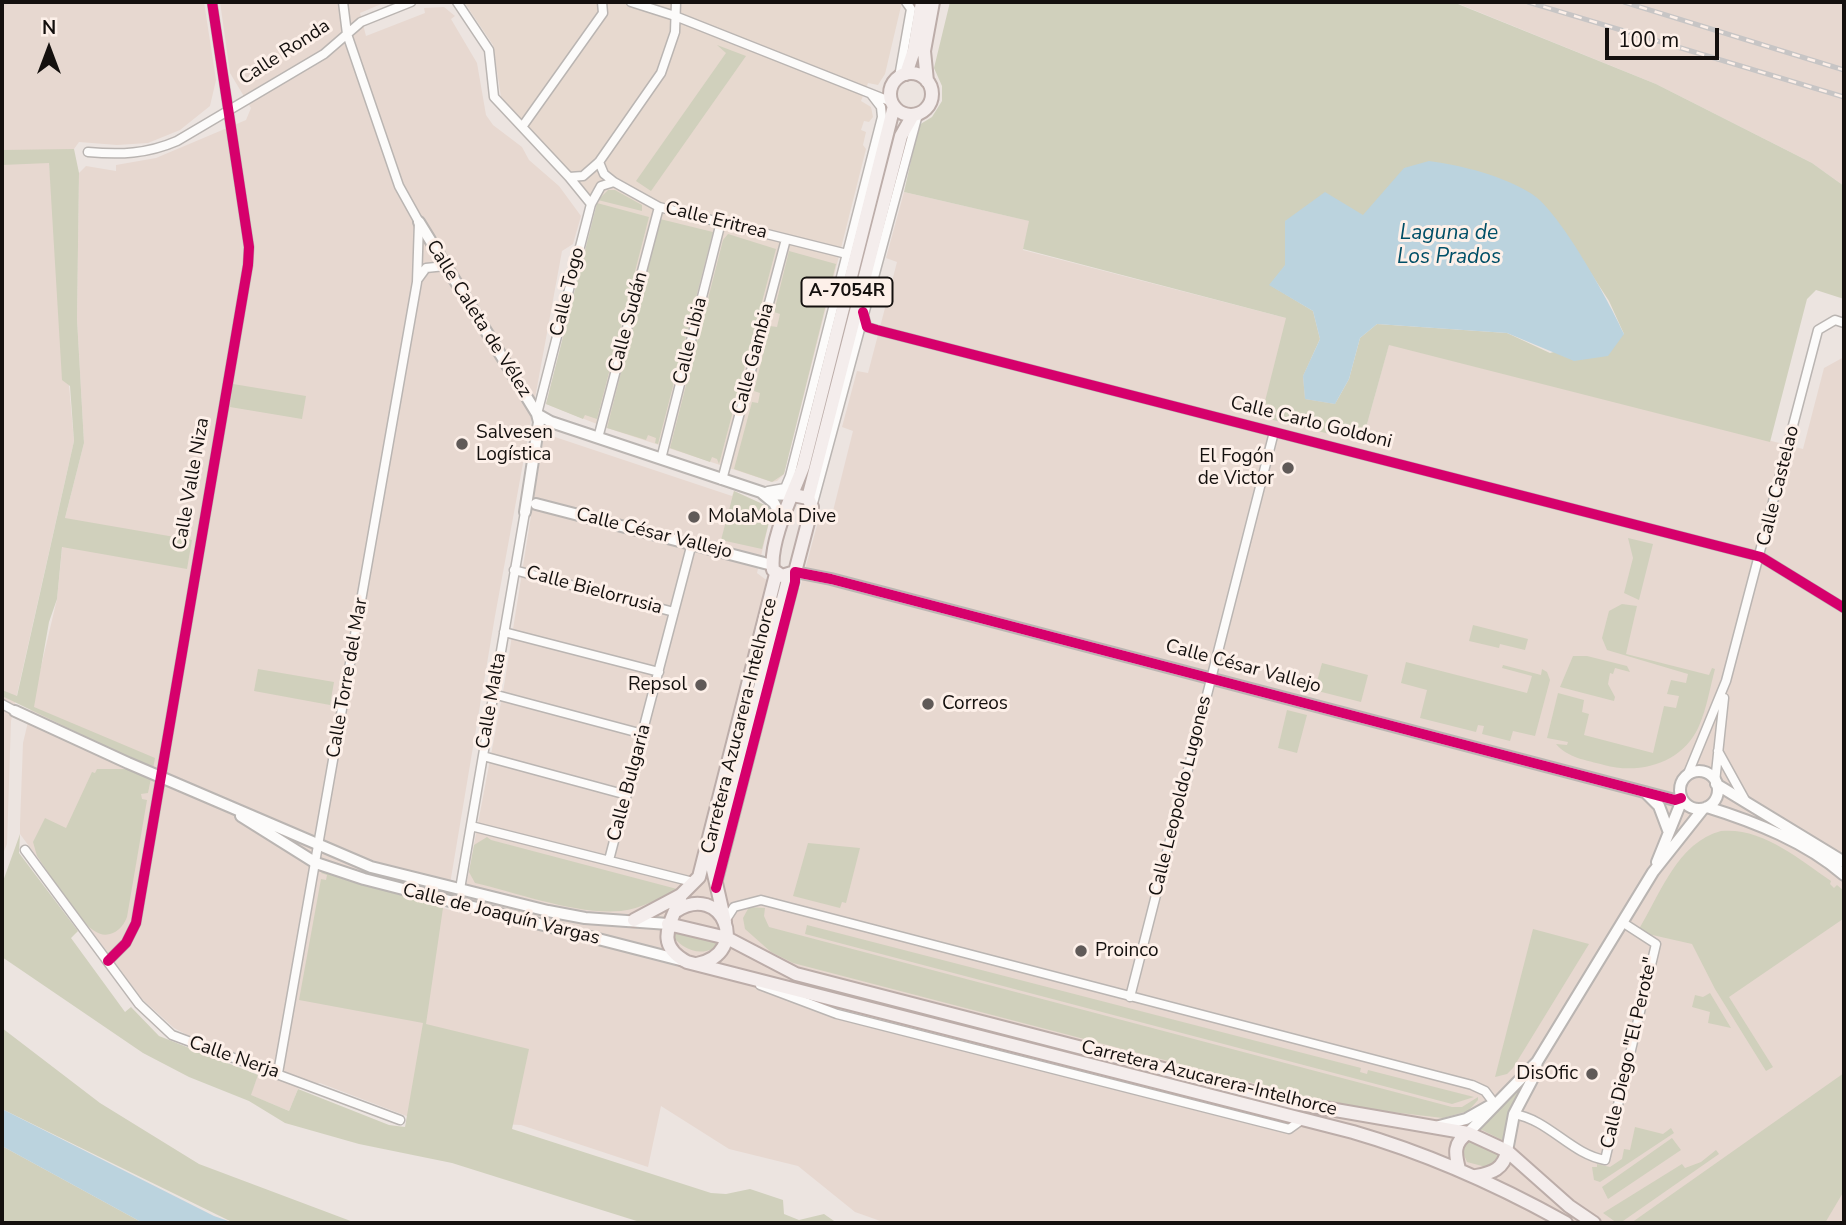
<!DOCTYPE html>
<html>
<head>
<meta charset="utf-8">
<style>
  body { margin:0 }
  #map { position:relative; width:1846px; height:1225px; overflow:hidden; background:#ece4e0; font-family:"Nunito Sans",sans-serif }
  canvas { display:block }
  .frame { position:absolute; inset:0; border:4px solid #14100e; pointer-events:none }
  .north { position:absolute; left:14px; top:14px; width:70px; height:70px; -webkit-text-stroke:5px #fdf0e9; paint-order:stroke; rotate:0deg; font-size:19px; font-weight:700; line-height:28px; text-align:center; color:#14100e }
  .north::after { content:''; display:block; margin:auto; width:24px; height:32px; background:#14100e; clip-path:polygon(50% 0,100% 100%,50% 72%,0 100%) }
  .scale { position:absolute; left:1605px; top:28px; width:114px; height:32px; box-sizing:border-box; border:4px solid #14100e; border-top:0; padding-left:9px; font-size:21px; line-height:24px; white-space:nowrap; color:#14100e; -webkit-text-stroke:5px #fdf0e9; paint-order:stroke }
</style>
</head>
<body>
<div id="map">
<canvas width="1846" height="1225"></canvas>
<div class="frame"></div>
<div class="north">N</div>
<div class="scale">100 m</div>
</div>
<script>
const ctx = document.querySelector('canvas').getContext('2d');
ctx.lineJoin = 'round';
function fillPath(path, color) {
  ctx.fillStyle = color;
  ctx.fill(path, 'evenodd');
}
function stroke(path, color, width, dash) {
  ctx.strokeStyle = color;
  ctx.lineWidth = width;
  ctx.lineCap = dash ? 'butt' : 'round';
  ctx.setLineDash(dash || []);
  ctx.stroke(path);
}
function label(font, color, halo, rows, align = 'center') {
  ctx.font = font + ' "Nunito Sans",sans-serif';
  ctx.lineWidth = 6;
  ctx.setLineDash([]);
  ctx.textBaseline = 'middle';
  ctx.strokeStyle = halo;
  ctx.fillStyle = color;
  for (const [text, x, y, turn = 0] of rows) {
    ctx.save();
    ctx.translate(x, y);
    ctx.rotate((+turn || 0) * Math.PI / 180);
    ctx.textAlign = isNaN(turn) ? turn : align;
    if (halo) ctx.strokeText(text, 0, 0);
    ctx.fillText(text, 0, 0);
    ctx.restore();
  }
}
fillPath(new Path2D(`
  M464 2H902L885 74 878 85 868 83 861 101 871 107 873 117 869 122 864 121 861 130 866 132 863 145 866 149 784 474 777 481 772 482 607 428 546 404 597 204 501 97 493 45Z`), '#e7d9cf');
fillPath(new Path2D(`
  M2 2H204L216 80 210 106 180 130 148 143 117 145 79 142 74 149 49 163 74 441 11 721 7 844 2 856Z
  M220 2H386L360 13 366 36 425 13 424 8 444 7 455 16 451 19 477 63 486 115 493 125 522 147 529 160 559 186 581 216 573 244 562 251 495 616 450 884 443 908 461 913 504 686 544 434 551 431 552 436 732 496 734 491 769 507 771 514 757 573 765 579 800 588 819 518 830 520 832 515 853 431 842 427 857 371 868 373 897 262 886 258 904 192 1030 221 1023 250 1286 318 1362 442 1389 344 1803 449 1824 368 1844 357V1223H886L855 1212 798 1166 729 1149 661 1106 648 1167 521 1125 417 1120 320 1083 298 1089 289 1111 250 1095 258 1075 240 1054 199 1041 174 1028 142 999 20 834V824L23 743 57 599 65 518 84 443 77 319 79 173 86 166 116 171V165L156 158 246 120 251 108 230 73Z
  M1454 2H1844V186L1812 163 1656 84Z`), '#e7d8d0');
fillPath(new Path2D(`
  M950 2H1453L1656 84 1812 163 1844 186V299L1816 290 1807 299 1770 442 1389 345 1362 442 1261 417 1286 318 1023 249 1029 221 904 192 919 125 932 117 942 101V86L934 68ZM1383 196 1581 258 1609 301 1624 334 1550 353 1507 333 1377 324 1360 338 1349 379 1335 404 1305 399 1303 376 1320 339 1313 311 1270 285 1286 265 1285 221 1363 216Z
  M717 45 746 56 651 191 636 181 726 53Z
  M74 149 79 173 77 319 84 443 65 518 192 540 187 569 62 547 57 599 49 622 34 707 155 758 153 769 2 696V690L17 696 74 441 70 386 62 380 49 163 2 165V150Z
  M608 190H615L642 205V211L598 200Z
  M597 203 649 217 597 419 585 415 583 419 546 404Z
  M660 219 713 232 658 444 655 443 656 438 648 435 646 440 607 428Z
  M728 234 776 249 719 464 717 459 712 457 710 462 670 448 723 240Z
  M789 251 836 264 784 474 772 482 734 469 752 402 758 403 760 393 754 391 770 326 777 327 780 314 774 312Z
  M233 384 306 396 302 419 230 407Z
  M734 491 769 507 771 514 762 549 721 540Z
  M1628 538 1653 544 1639 600 1624 593 1633 558Z
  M1622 604 1637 606 1626 654 1709 675 1712 668 1715 669C1710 687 1707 708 1699 726 1683 763 1640 775 1604 765 1586 760 1568 758 1556 744L1567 745 1568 742 1547 738 1558 693 1584 700 1582 712 1589 714 1584 735 1653 753 1664 706 1676 708 1679 696 1667 694 1671 680 1686 683 1688 674 1607 650 1602 638 1609 611Z
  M1473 625 1528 639 1525 650 1500 644 1499 648 1469 641Z
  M1573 656H1587L1627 666 1630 672 1615 668 1613 674 1610 673 1608 684 1615 697 1614 701 1560 687Z
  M1406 662 1527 693 1532 676 1502 668 1503 665 1541 675 1542 669 1547 672 1550 680 1535 736 1513 731 1510 741 1482 734 1484 726 1478 725 1476 732 1420 718 1427 690 1401 683Z
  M1322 663 1368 675 1361 702 1302 687 1304 682 1316 685Z
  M258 669 334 682 330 705 254 691Z
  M1287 710 1307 715 1297 753 1278 748Z
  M97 769H130L151 778 148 793 141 794 142 799 147 800 127 917C122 931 107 941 93 930 76 918 50 875 37 856L33 842 45 818 66 828 92 772 95 773Z
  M1721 831C1762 827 1799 859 1831 881L1830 884 1834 888 1837 885 1844 891 1843 919 1729 997 1773 1067 1766 1071 1715 989 1692 944 1648 934 1639 929C1660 894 1678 842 1721 831Z
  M20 834 19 853 78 931 71 938 125 1012 131 1007 159 1036 258 1075 251 1095 289 1111 298 1089 389 1125 405 1127 423 1023 299 1000 321 879 326 880 327 875 321 873 324 870 443 908 426 1024 529 1049 512 1129 711 1193 726 1194 750 1189 783 1200 784 1214 799 1220 824 1214 837 1223H643L452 1163 359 1144 285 1123 249 1101 189 1077 143 1053 2 957V884Z
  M487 837 491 840 677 889C659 898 641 909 621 911 577 915 518 893 475 883L469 872 474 845Z
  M808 843 860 848 846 903 842 902 840 908 793 896Z
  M749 907 765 908 764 916 769 927 1452 1107H1462L1478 1097V1100L1468 1111 1443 1118 1341 1106 793 963 771 952 745 929 743 918Z
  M807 925 1361 1068 1360 1072 1367 1074 1368 1070 1474 1097 1452 1104 805 934Z
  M1533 929 1589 944 1513 1068 1507 1074 1495 1077Z
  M670 931 722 943C704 959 680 951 670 931Z
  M1710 993 1731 1028 1708 1023 1710 1012 1692 1007 1695 995 1703 997Z
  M2 1028 100 1103 199 1164 356 1223H234L2 1109Z
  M1844 1073V1191L1825 1223H1631Z
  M1523 1081 1510 1111 1504 1141 1478 1128Z
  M1635 1127 1663 1134 1671 1128 1674 1133 1600 1182 1594 1180 1592 1167H1597V1164L1610 1167 1622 1159 1624 1149 1630 1150Z
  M1672 1138 1681 1150 1608 1199 1602 1187Z
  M1469 1139 1500 1154 1499 1160 1486 1167 1467 1162 1461 1148Z
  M2 1146 143 1223H2Z
  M1716 1150 1719 1154 1623 1221 1625 1223H1617L1603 1213 1682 1164 1685 1168 1701 1162Z`), '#d0d0bc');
fillPath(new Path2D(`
  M1429 161C1464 166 1501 175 1532 194 1560 212 1609 301 1624 334L1608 356 1574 361 1507 333 1377 324 1360 338 1349 379 1335 404 1305 399 1303 376 1320 339 1313 311 1269 285 1285 265V221L1325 192 1363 215 1404 168Z
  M2 1109 214 1216 234 1223H143L2 1146Z`), '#bbd3de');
const street = new Path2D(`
  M457 2 489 50 494 97 569 177 583 176 599 162 661 73 675 32 676 2
  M631 2 675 16 892 102
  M899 77 911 9 906 2
  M522 127 603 13 602 2
  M88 152C120 155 147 154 177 141L324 54 361 22 411 2
  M599 162 604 174 614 182 659 207 847 254
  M569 177 591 204
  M418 279 426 268 445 266
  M863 312 867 327 877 330 1761 557 1844 608
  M537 414 591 204 601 186 614 182
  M598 438 659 207
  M661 459 721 222
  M722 480 786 239
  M768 491 785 488 790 476 882 117 881 107 871 94
  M812 507 917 118
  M514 570 674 612
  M504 632 659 672
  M493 694 643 734
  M2 704 15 711
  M1718 751 1745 800
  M483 756 627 795
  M1687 776 1726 681 1818 330 1835 320 1844 323
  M1715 782 1724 698
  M471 826 693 882
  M25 850 139 1004 172 1035 400 1120
  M609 860 692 543
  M718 882 795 582V572
  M460 889 525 512
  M725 921 734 907 761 900 1472 1085 1485 1091 1494 1103
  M108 961 126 943 136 923 248 265 249 247 212 2
  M760 985 837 1014 1289 1129 1303 1119
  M1130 997 1274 432
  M278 1073 417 282 419 222 399 186 347 34 343 2
  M1514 1114C1549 1120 1571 1154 1605 1160L1656 944 1622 922`);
const secondary = new Path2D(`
  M419 222 537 414 551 422 767 494 793 495
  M762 493 774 503 783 520
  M536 504 772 565
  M525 512 539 422 537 414
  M795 572 831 579 1675 800 1681 798
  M15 711 128 763 371 867 548 911 585 918 668 924
  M1680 790a19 19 0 1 1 38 0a19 19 0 1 1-38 0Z
  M1716 784 1844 862
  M1645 792 1659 806 1668 830
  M1707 807C1755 822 1806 842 1844 875
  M241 816 316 863 364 879 684 961
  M1657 862 1682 800
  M1439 1126 1466 1119 1489 1106
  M1468 1133 1537 1062
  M1507 1151 1514 1114 1533 1078 1537 1062 1653 872 1703 809`);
const primary = new Path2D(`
  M890 94a21 21 0 1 1 42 0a21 21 0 1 1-42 0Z
  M906 74 914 50 922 2
  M927 81 924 51 933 2
  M793 495 808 498 812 507 795 572 782 576 773 570C769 541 793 494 803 467L894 106
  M808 498 901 136 913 115
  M681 895C673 921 652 943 687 962L1353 1132C1429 1154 1498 1185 1566 1223
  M676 911C722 881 752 953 697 964
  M634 920 681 895 699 877 776 574
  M725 922 713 870 789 576
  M668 924 727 938 796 974 1295 1103 1468 1133 1507 1151 1569 1206 1594 1223
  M1459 1169C1455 1154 1453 1143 1468 1133
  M1476 1176C1492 1173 1504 1169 1507 1151`);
stroke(street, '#bab5b2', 11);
stroke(secondary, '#bab5b2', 14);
stroke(primary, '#bcada9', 16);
stroke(street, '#fcfbfa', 8);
stroke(secondary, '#fcfbfa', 10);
stroke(primary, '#f4edec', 12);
const rail = new Path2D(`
  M1528 2 1844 97
  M1624 2 1844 70`);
stroke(rail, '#c7c5c5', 5);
stroke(rail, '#fdf0e9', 2.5, [8]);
stroke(new Path2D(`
  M863 312 867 327 877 330 1761 557 1844 608
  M716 888 795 582V572L831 579 1675 800 1681 798
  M108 961 126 943 136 923 248 265 249 247 212 2`), '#d6006c', 10);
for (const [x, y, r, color] of [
  [462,444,7,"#605a58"],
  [1288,468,7,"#605a58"],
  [694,517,7,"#605a58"],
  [701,685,7,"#605a58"],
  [928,704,7,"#605a58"],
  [1081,951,7,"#605a58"],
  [1592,1074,7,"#605a58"]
]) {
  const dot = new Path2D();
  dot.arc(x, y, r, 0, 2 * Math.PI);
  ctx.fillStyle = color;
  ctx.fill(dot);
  stroke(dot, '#fdf0e9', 2.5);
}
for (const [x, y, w] of [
  [847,292,91]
]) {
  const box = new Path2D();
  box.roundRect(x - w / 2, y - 14.5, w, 29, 5);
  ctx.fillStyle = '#fdf0e9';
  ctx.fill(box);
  stroke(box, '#14100e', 2);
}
label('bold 18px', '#14100e', null, [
  ["A-7054R",847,292]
]);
label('19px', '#14100e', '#fdf0e9', [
  ["Calle Ronda",285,53,-33],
  ["Calle Eritrea",716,221,14],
  ["Calle Togo",568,292,-76],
  ["Calle Caleta de Vélez",478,319,58],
  ["Calle Sudán",629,322,-75],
  ["Calle Libia",691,341,-76],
  ["Calle Gambia",754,359,-75],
  ["Calle Carlo Goldoni",1311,423,14],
  ["Calle Valle Niza",192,484,-80],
  ["Calle Castelao",1779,486,-76],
  ["Calle César Vallejo",654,534,14],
  ["Calle Bielorrusia",594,591,15],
  ["Calle César Vallejo",1243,667,15],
  ["Calle Torre del Mar",348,678,-80],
  ["Calle Malta",492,701,-80],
  ["Carretera Azucarera-Intelhorce",740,726,-76],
  ["Calle Bulgaria",630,783,-75],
  ["Calle Leopoldo Lugones",1181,796,-76],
  ["Calle de Joaquín Vargas",501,915,14],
  ["Calle Diego \"El Perote\"",1630,1053,-77],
  ["Calle Nerja",234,1058,19],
  ["Carretera Azucarera-Intelhorce",1209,1079,14]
]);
label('19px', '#14100e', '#fdf0e9', [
  ["Salvesen",476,433],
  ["Logística",476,455],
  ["El Fogón",1274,457,"right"],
  ["de Victor",1274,479,"right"],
  ["MolaMola Dive",708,517],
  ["Repsol",687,685,"right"],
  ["Correos",942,704],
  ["Proinco",1095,951],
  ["DisOfic",1578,1074,"right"]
], 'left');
label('italic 21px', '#004f67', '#fdf0e9', [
  ["Laguna de",1449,234],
  ["Los Prados",1449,258]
]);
</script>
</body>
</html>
